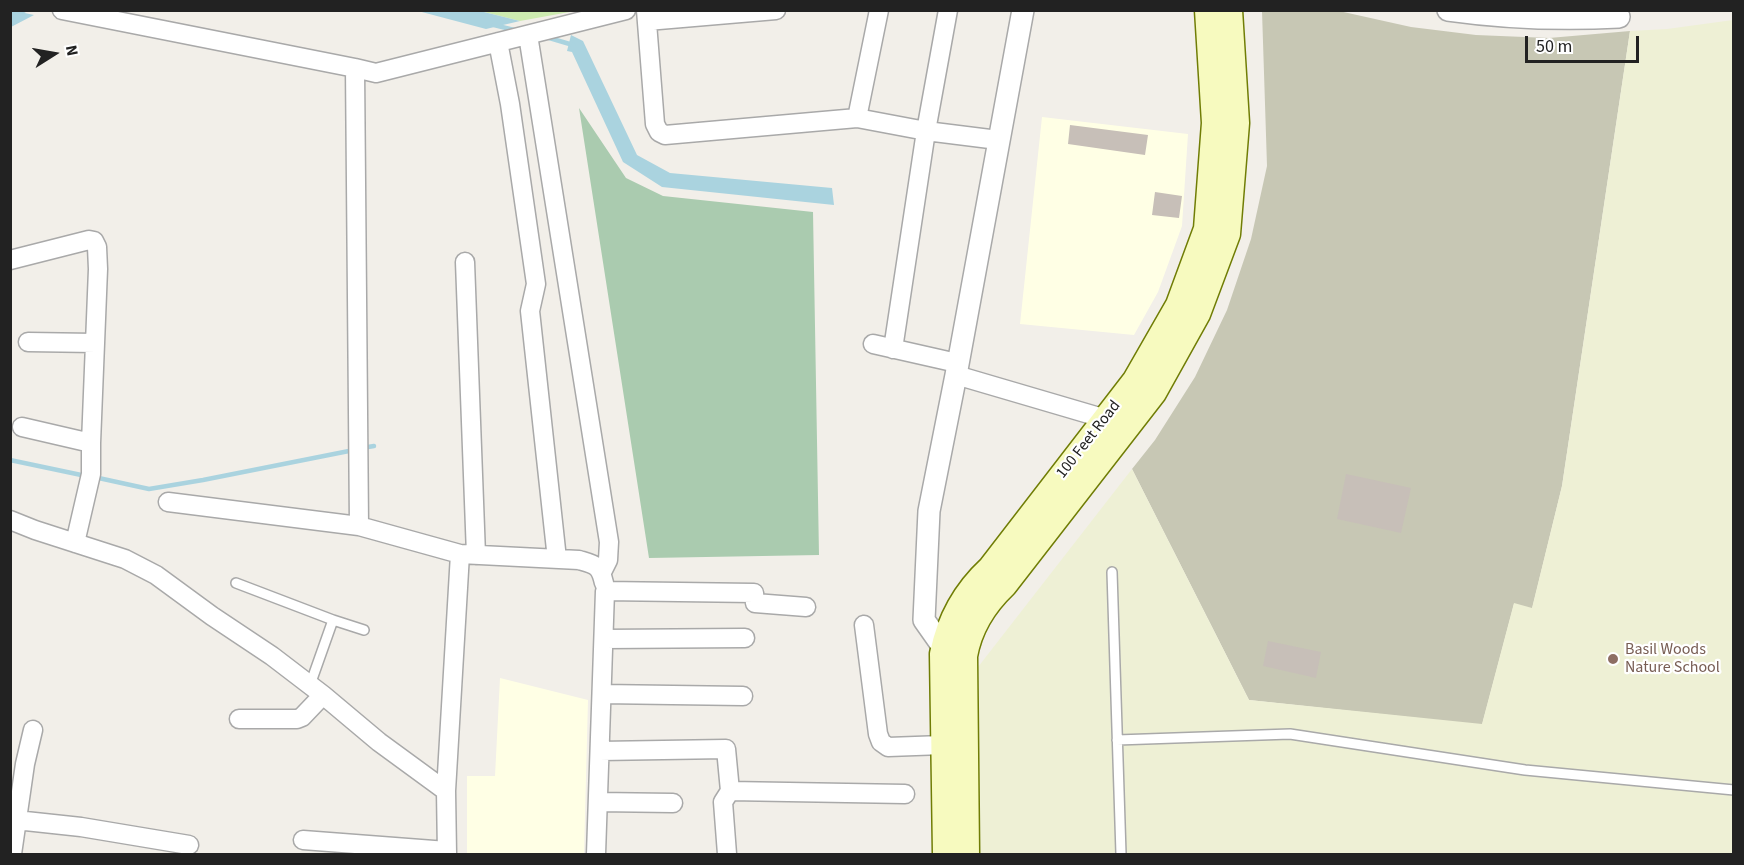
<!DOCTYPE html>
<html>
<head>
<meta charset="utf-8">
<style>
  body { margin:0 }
  #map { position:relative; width:1744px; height:865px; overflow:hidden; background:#f2efe9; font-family:"Source Sans 3",sans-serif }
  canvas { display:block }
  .frame { position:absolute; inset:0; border:12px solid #222; pointer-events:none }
  .north { position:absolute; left:24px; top:24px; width:60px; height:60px; -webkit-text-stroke:4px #fff; paint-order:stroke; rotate:79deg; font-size:16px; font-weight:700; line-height:24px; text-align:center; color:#222 }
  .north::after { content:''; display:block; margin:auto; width:21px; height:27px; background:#222; clip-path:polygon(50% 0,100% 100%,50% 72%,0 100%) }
  .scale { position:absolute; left:1525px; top:36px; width:114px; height:27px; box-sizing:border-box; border:3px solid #222; border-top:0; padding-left:8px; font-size:18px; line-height:21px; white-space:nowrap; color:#222; -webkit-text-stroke:4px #fff; paint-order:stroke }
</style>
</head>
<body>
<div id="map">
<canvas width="1744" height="865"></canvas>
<div class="frame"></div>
<div class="north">N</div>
<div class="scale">50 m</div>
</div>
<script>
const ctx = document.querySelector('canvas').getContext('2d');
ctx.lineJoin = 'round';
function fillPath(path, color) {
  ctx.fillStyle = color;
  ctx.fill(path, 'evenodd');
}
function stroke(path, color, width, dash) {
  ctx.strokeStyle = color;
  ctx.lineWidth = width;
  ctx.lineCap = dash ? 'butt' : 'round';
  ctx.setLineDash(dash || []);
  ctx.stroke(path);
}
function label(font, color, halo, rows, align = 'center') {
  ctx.font = font + ' "Source Sans 3",sans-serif';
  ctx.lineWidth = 4.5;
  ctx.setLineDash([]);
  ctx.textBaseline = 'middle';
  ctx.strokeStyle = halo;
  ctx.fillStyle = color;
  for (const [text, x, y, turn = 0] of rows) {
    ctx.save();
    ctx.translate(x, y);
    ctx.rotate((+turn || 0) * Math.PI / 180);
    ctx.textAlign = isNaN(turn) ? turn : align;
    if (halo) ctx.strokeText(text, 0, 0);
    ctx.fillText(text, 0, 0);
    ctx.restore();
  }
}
fillPath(new Path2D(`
  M1042 117 1188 134 1182 226 1158 292 1134 335 1020 324Z
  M500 678 588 700 584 854H467V776H495Z`), '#ffffe5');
fillPath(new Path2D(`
  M1262 11H1339L1411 27 1476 35 1549 38 1630 31 1562 486 1532 609 1514 604 1482 725 1249 700 1132 469 1155 440 1195 377 1227 310 1251 239 1267 166Z`), '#c7c7b4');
fillPath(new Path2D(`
  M1733 20V854H980L978 667 1132 469 1249 700 1482 724 1514 603 1532 608 1562 486 1630 31 1667 29Z`), '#eef0d5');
fillPath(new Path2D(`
  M480 11H575L520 21Z`), '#cdebb0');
fillPath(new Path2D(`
  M579 108 626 178 663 196 813 212 819 555 649 558Z`), '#aacbaf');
fillPath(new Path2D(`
  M11 10 34 15 11 27Z
  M418 11H480L520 21 486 29Z
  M571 35 583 41 637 155 670 173 832 188 834 205 662 187 623 162 572 52 567 51Z`), '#aad3df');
stroke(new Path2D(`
  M10 18 25 10
  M494 25 518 31
  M546 37 573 45
  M362 448 374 446
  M10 460 86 476
  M94 477 149 489 203 480 354 450`), '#aad3df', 4.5);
fillPath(new Path2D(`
  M1070 125 1148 135 1145 155 1068 144Z
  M1155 192 1182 196 1179 218 1152 215Z
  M1346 474 1411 488 1401 533 1337 519Z
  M1268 641 1321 652 1316 678 1263 666Z`), '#c7bfb8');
const service = new Path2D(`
  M1112 572 1121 854
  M236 583 333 620
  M310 685 333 620 364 630
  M1117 740 1290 734 1525 770 1734 790`);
const minor = new Path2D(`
  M62 10 355 68 376 73 626 10
  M646 10 655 124 659 132 665 135 857 118 926 131 998 140
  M647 21 776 10
  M528 35 609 542 608 560 602 572
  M498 42 510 104 536 284 530 311 557 559
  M355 68 359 526
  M857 118 879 10
  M10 260 89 240 94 241 97 247 98 269 91 443V474L75 543
  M465 262 476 555
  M28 342 95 343
  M873 344 957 363
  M893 349 926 131 948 10
  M956 375 1106 419
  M22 427 91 443
  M168 502 359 526 460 554 579 560C596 565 600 565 604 583
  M10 520 35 530 125 559 156 575 212 616 272 656 323 695 379 742 446 791
  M864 625 878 734 881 742 888 747 943 745
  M604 639 745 638
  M602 694 743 696
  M239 719H297L302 717 323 695
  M600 751 726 749 730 791
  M598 802 673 803
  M10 818 16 820 81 827 189 845
  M303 840 447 851
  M12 854 25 764 33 730
  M447 854 446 791 460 554
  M596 854 605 591 754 593 755 603 806 607
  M727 854 723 802 730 791 905 794`);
const tertiary = new Path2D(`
  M1448 10C1505 18 1562 20 1619 17
  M956 652 943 647 924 620 929 511 956 375 1023 10`);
const secondary = new Path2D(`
  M945 854 942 654C949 619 964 592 990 568L1135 380 1178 305 1206 229 1214 123 1207 10
  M967 854 965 656C970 627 984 605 1005 585L1154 393 1198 314 1228 234 1237 123 1230 10`);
stroke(service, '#a9a9a9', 12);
stroke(minor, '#a9a9a9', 21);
stroke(tertiary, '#a9a9a9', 24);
stroke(secondary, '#707d05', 27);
stroke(service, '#fff', 9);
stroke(minor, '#fff', 18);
stroke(tertiary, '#fff', 21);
stroke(secondary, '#f7fabf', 24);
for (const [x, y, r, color] of [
  [1613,659,6,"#8d6e63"]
]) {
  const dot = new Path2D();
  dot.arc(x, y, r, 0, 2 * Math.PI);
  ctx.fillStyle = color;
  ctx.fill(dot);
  stroke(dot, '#fff', 2);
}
label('16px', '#222', '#fff', [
  ["100 Feet Road",1089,440,-52]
]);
label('16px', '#785e54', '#fff', [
  ["Basil Woods",1625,650],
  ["Nature School",1625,668]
], 'left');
</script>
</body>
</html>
